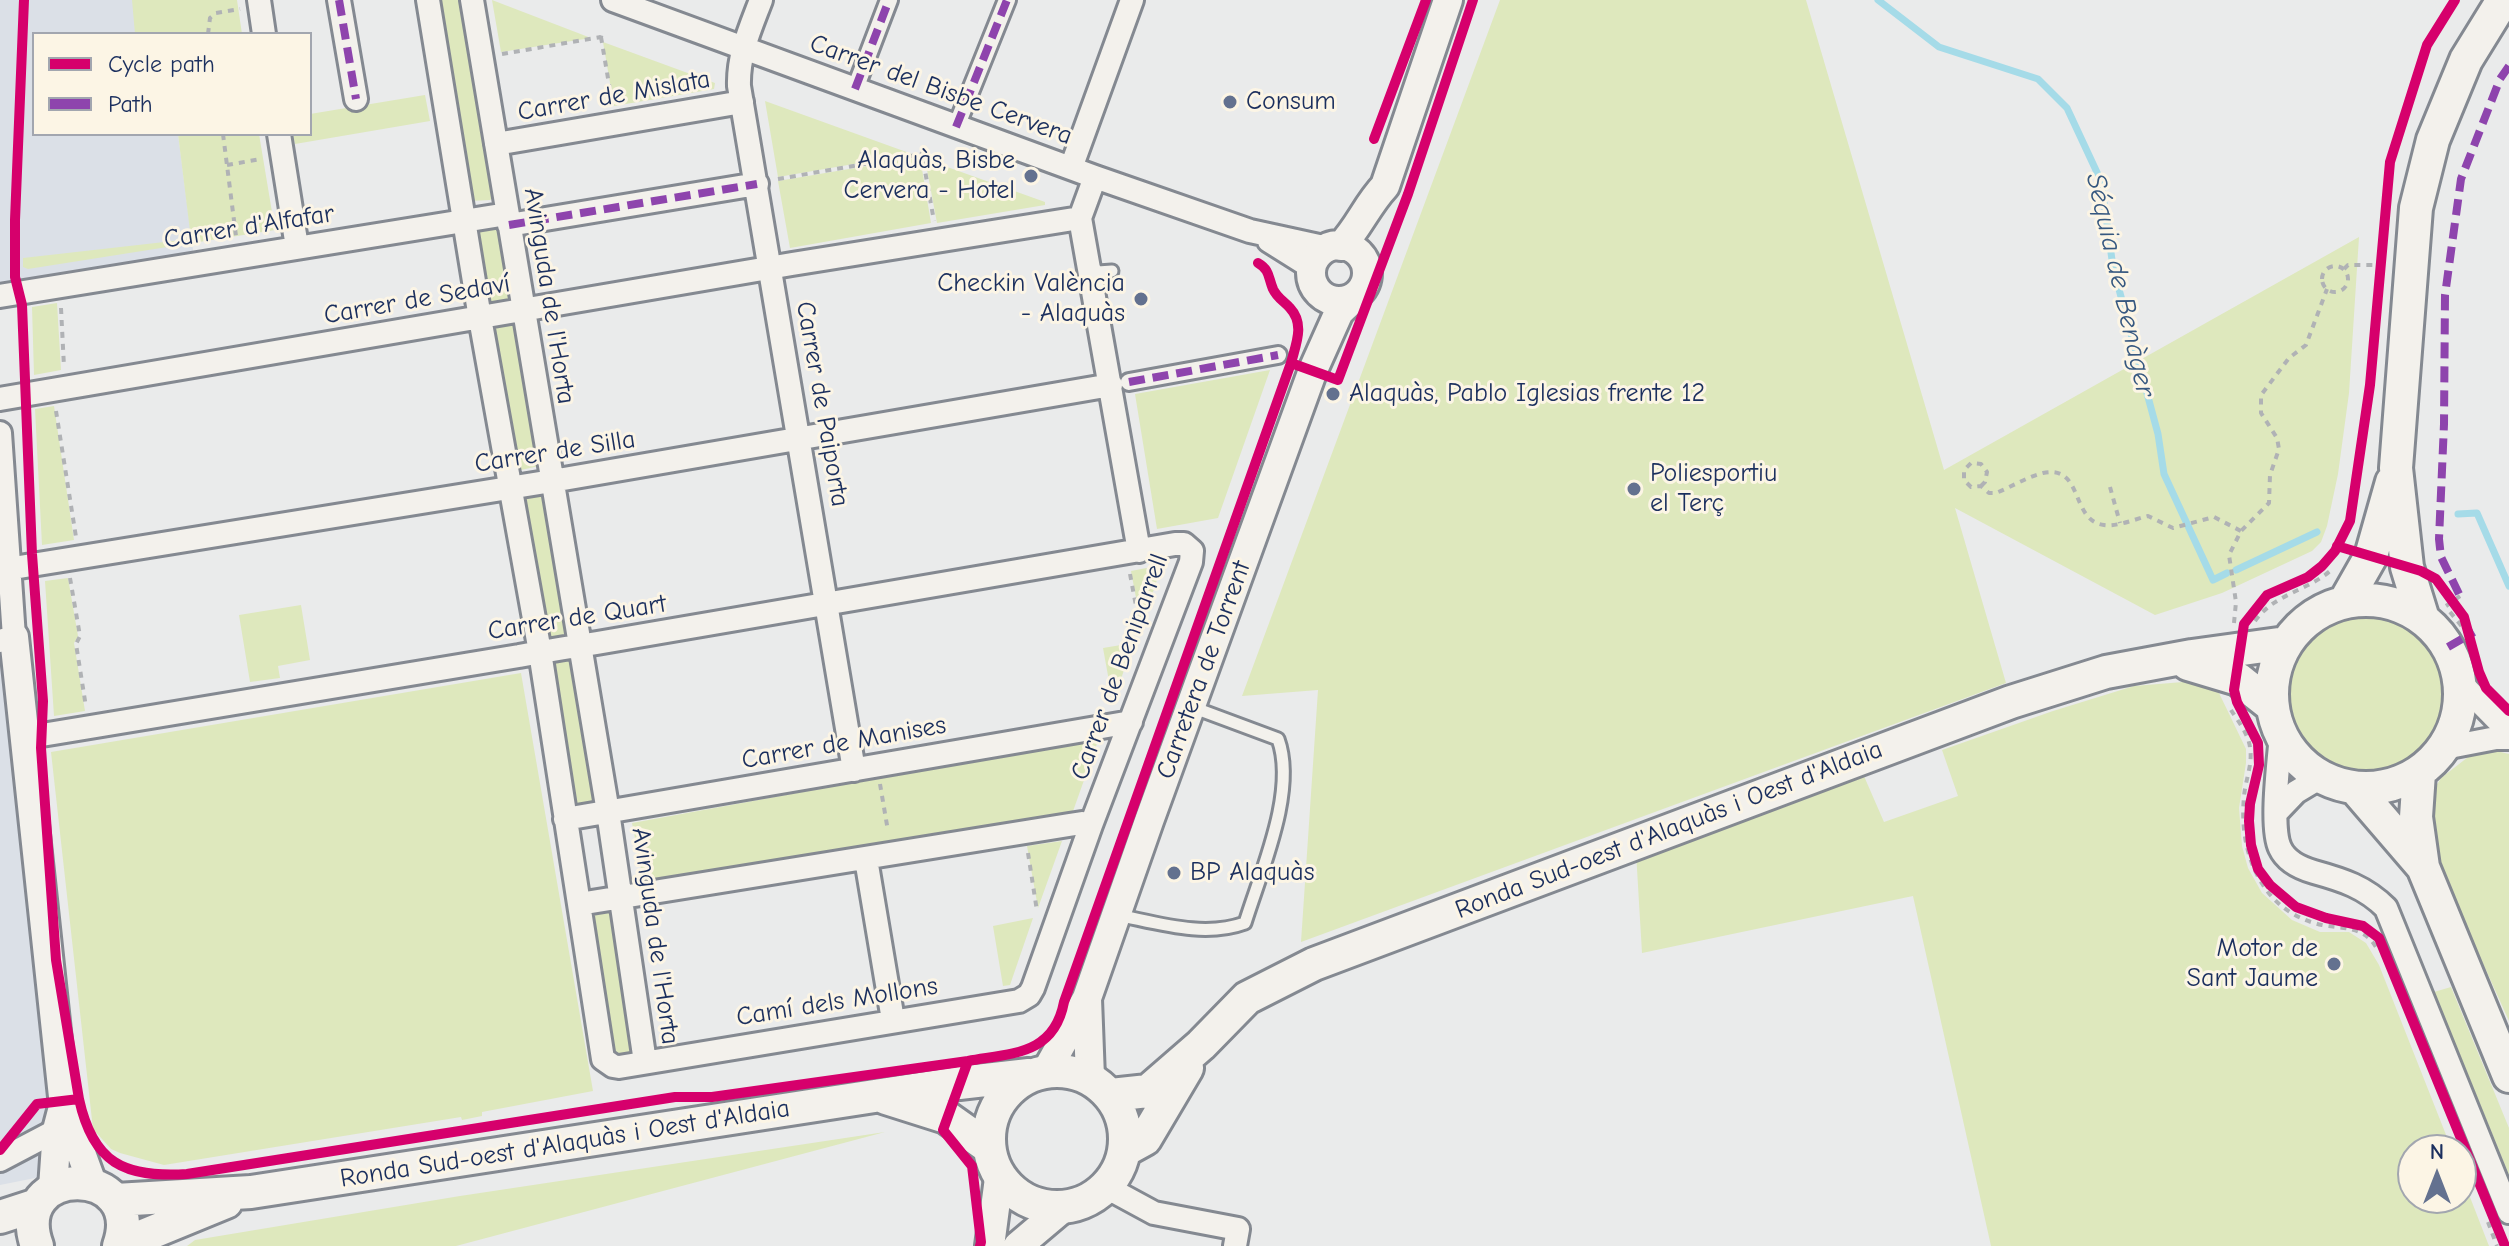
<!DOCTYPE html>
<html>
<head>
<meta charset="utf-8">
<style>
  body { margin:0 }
  #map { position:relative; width:2509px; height:1246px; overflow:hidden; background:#eaebeb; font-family:"Comic Neue",sans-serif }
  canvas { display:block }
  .legend { position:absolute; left:32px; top:32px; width:280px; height:104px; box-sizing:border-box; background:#fcf5e5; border:2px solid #a2a6af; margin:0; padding:10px 14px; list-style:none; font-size:24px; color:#1b2f5e }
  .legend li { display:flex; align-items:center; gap:16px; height:40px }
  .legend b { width:40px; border:2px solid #a2a6af }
  .north { position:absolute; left:2397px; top:1134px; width:80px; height:80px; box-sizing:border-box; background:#fcf5e5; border:2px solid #a2a6af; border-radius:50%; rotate:0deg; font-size:22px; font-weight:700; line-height:32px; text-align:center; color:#1b2f5e }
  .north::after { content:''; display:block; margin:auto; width:28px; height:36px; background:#63718f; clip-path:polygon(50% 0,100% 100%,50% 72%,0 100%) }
</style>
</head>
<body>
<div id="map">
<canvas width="2509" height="1246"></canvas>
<ul class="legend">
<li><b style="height:10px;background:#d6006c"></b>Cycle path</li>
<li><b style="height:10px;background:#8e44ad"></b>Path</li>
</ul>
<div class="north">N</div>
</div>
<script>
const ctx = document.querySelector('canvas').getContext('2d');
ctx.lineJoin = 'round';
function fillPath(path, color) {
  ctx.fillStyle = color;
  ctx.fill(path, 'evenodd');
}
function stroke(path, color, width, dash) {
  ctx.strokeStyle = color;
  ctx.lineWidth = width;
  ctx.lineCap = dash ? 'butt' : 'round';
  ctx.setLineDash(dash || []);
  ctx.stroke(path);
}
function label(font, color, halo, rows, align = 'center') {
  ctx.font = font + ' "Comic Neue",sans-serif';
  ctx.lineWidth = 6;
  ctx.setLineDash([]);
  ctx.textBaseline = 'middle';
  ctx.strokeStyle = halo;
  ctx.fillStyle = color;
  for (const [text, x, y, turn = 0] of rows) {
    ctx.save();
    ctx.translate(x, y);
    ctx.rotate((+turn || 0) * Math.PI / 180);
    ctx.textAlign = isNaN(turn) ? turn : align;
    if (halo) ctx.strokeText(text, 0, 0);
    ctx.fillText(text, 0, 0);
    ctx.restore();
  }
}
fillPath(new Path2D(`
  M0 0H162L166 34H34V134H178L195 265 0 296Z
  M0 433 70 1171 0 1185Z`), '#dbe0e7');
fillPath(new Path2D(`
  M132 0H237L242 34H135Z
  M436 0H464L495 196 490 200 471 201Z
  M492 0 591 38 501 52Z
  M1500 0H1806L1944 470 2359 237 2349 393 2338 474 2327 526 2321 542 2312 551 2222 593 2155 615 1955 508 2006 683 1301 942 1318 690 1242 696Z
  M603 42 715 83 714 89 614 106Z
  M425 95 430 121 295 144 293 134H310V114Z
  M765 101 912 154 778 177Z
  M178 134H259L275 230 28 269 23 267V258L191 239Z
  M920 157 931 223 790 248 778 181Z
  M925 159 1045 202V205L937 223Z
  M499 224 512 297 509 300 493 303 486 298 476 232 477 229Z
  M57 303 61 370 34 375 32 307Z
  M513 324 516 326 539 466 521 470 516 469 492 331 494 327Z
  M1270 370 1218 518 1157 529 1135 394Z
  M54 406 74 540 42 545 35 409Z
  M544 493 568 631 564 635 547 638 522 497Z
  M1162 565 1144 619H1140L1131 571Z
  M68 578 78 636 74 643 85 711 54 716 45 581Z
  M301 605 310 660 278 666 280 678 250 682 239 615Z
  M2285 697a82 82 0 1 1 164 0a82 82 0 1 1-164 0Z
  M1133 643 1121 679 1109 681 1103 648Z
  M570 660 573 662 597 799C592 805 578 807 572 803L551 663Z
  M521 673 593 1091 482 1112V1116L462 1120 461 1117 164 1165 120 1153 111 1149 93 1129 51 752Z
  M2183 682 2207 685 2219 693 2246 749V763L2239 808 2242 846 2248 868 2262 893 2292 920 2320 932H2349L2366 943 2379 965 2452 1150H2413V1198H2461V1174L2489 1246H1991L1913 896 1642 953 1636 852 1860 767 1884 822 1958 796 1942 750 2053 711 2134 686Z
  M1099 738 1072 814 644 884 632 823Z
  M2488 749 2509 754V1021L2448 886 2427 830 2429 797 2441 778 2472 754Z
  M1062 841 1038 908 1027 846Z
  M612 910 638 1052 620 1057 613 1054 591 920 594 913Z
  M1033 918 1010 985 1003 986 993 926Z
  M2451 987 2509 1128V1175L2434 992Z
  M885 1132 456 1246H187L195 1240 460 1196Z`), '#dee8bd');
stroke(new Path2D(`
  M1878 0 1939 47 2038 79 2067 108 2101 181 2113 267 2158 434 2164 474 2213 580 2227 573
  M2458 514 2477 513 2509 586
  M2236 570 2317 532`), '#a5dbe8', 7);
const service = new Path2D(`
  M1092 266 1098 272 1112 271
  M1117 915C1158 923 1204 938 1245 923 1261 871 1297 791 1278 739L1192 707`);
const pedestrian = new Path2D(`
  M855 89 889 0
  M956 127 1007 0
  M1129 382 1278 355`);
const minor = new Path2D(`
  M259 0 264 34
  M339 0 356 99
  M472 0 608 812 645 1062
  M613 0 1095 177 1250 231 1328 248
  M761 0C750 29 738 55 739 86L854 770
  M279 134 297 247
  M496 144 742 102
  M1071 168 1132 0
  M1095 177 1080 218 1139 551
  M509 225 757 184
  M1269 241 1312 268
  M0 296 507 214
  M0 399 792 264 1080 218
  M0 433 14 637 0 641
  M7 569 552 481 1111 385
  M2460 682 2509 732
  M2281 735C2279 760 2270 827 2280 848 2286 861 2300 868 2314 872 2343 880 2365 887 2386 908L2509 1212
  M23 738 54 733 519 656C545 651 571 647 597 643L1175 544H1184L1192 551 1191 562 1091 825 1033 988 1029 995 1019 1001 619 1067 613 1066 603 1059 540 652 480 318 428 0
  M2444 748 2496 738H2509
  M2276 813 2296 792 2321 777
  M565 819 1131 722
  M866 859 893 1020
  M579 904 1069 825 1082 823 1091 825
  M0 1160 57 1130
  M1106 1187 1154 1213 1238 1229 1235 1246`);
const tertiary = new Path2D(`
  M1311 273a28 28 0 1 1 56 0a28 28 0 1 1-56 0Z
  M1341 246C1359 227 1367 205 1385 186L1448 0
  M14 637 64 1106 92 1183
  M1087 999 1090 1078
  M1047 1070 1087 998 1149 821 1313 370 1339 312 1358 294
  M53 1188 57 1130 63 1107
  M990 1246 999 1178
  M1018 1246 1063 1208`);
const secondary = new Path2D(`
  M2346 600 2371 556 2392 482
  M2272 694a94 94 0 1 1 188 0a94 94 0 1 1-188 0Z
  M2423 619 2407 567 2396 468 2416 208 2433 140 2466 60 2503 0
  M2188 664 2238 679 2272 706
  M2419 773 2416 817 2423 867 2509 1076
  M2356 789 2423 867
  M989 1139a68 68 0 1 1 136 0a68 68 0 1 1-136 0Z
  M1111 1095 1148 1091 1201 1045 1247 998 1314 964 2011 702 2106 672 2192 656 2286 643
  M886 1098 946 1117 987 1146
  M1125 1150 1145 1139 1187 1068
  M116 1200 251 1192 959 1083 1029 1075
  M0 1217 37 1205
  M121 1245 226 1202
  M37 1246C7 1162 148 1163 119 1246`);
stroke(service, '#848991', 17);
stroke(pedestrian, '#848991', 22);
stroke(minor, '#848991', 28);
stroke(tertiary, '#848991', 34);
stroke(secondary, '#848991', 38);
stroke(new Path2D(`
  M208 34 210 18 216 13 240 9
  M601 37 612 102
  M502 54 601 37 603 30
  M223 134 236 236
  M923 150 922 154 934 221
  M227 165 261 159
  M778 179 922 154
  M2322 279a13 13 0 1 1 26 0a13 13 0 1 1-26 0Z
  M2344 269 2348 265H2380
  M61 308 64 367
  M56 411 76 537
  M1981 486 1985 482 1987 472 1981 464 1971 463 1964 470V480L1971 487 1981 486 1989 493H1996C2011 487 2027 477 2043 473 2084 464 2070 521 2104 525 2117 527 2135 519 2148 516L2173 528 2214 517 2241 531
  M2110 487 2120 523
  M1130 574 1139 622 1145 625
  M70 578 80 636 76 644 86 707
  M2446 606 2460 596
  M2450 612 2469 635
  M2255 621C2274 594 2307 591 2330 571
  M2234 623 2236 602 2229 555 2241 531 2269 503 2270 475 2279 449 2277 438 2261 413V395L2289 358 2306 345 2327 289
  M2231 710C2238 721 2249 735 2250 748 2253 764 2245 781 2244 797 2241 827 2246 859 2263 885 2276 906 2298 920 2322 925 2343 929 2364 926 2376 947
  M880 784 888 831
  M1028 853 1037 911
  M2488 1222 2497 1246`), '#b0b2b5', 4, [6, 6]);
stroke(service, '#f3f1ec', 11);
stroke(pedestrian, '#f3f1ec', 16);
stroke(minor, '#f3f1ec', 22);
stroke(tertiary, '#f3f1ec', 28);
stroke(secondary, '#f3f1ec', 32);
stroke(new Path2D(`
  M339 0 356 99
  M855 89 889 0
  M956 127 1007 0
  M509 225 757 184
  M1129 382 1278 355
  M2459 594 2441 557 2439 539 2444 424 2445 295 2461 179 2500 79 2509 66
  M2448 647 2474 632`), '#8e44ad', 8, [16, 8]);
stroke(new Path2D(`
  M2455 0 2427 45 2390 162 2370 385 2350 521 2335 551 2322 566 2308 577 2267 595 2244 624 2234 690 2237 702 2258 743 2259 765 2250 804 2249 821 2251 845 2258 869 2270 885 2296 907 2326 918 2363 926 2379 938 2505 1246
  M1374 139 1426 0
  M1291 363 1338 380 1408 194 1473 0
  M2337 546 2421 571 2436 579 2464 617 2479 672 2486 688 2509 711
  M79 1099C93 1163 124 1178 187 1174L675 1097H712L968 1061
  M0 1150 37 1104 79 1099 56 960 41 748 43 701 32 554 22 305 15 277V220L24 0
  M980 1246 981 1242 972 1166 943 1130 968 1061C1012 1053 1054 1055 1064 1002L1291 363C1296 344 1305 324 1290 308 1284 301 1277 298 1273 289 1268 277 1270 270 1258 263`), '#d6006c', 10);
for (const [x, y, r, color] of [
  [1230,102,8,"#63718f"],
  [1031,176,8,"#63718f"],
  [1141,299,8,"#63718f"],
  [1333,394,8,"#63718f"],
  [1634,489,8,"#63718f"],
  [1174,873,8,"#63718f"],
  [2334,964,8,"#63718f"]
]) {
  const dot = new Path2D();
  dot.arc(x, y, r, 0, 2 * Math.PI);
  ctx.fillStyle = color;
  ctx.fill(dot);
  stroke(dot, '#fcf5e5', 3);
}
label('26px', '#1b2f5e', '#fcf5e5', [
  ["Carrer del Bisbe Cervera",941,90,20],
  ["Carrer de Mislata",614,96,-10],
  ["Carrer d'Alfafar",249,227,-9],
  ["Avinguda de l'Horta",549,296,81],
  ["Carrer de Sedaví",417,300,-10],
  ["Carrer de Paiporta",822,404,80],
  ["Carrer de Silla",555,452,-9],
  ["Carrer de Quart",577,618,-9],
  ["Carrer de Beniparrell",1120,667,-70],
  ["Carretera de Torrent",1204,670,-70],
  ["Carrer de Manises",844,743,-10],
  ["Ronda Sud-oest d'Alaquàs i Oest d'Aldaia",1669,830,-21],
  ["Avinguda de l'Horta",655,936,82],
  ["Camí dels Mollons",837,1002,-9],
  ["Ronda Sud-oest d'Alaquàs i Oest d'Aldaia",565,1144,-9]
]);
label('26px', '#1b2f5e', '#fcf5e5', [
  ["Consum",1246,102],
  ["Alaquàs, Bisbe",1015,161,"right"],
  ["Cervera - Hotel",1015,191,"right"],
  ["Checkin València",1125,284,"right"],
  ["- Alaquàs",1125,314,"right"],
  ["Alaquàs, Pablo Iglesias frente 12",1349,394],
  ["Poliesportiu",1650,474],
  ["el Terç",1650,504],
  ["BP Alaquàs",1190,873],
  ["Motor de",2318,949,"right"],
  ["Sant Jaume",2318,979,"right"]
], 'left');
label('italic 28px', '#365880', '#fcf5e5', [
  ["Séquia de Benàger",2120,285,77]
]);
</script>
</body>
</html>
